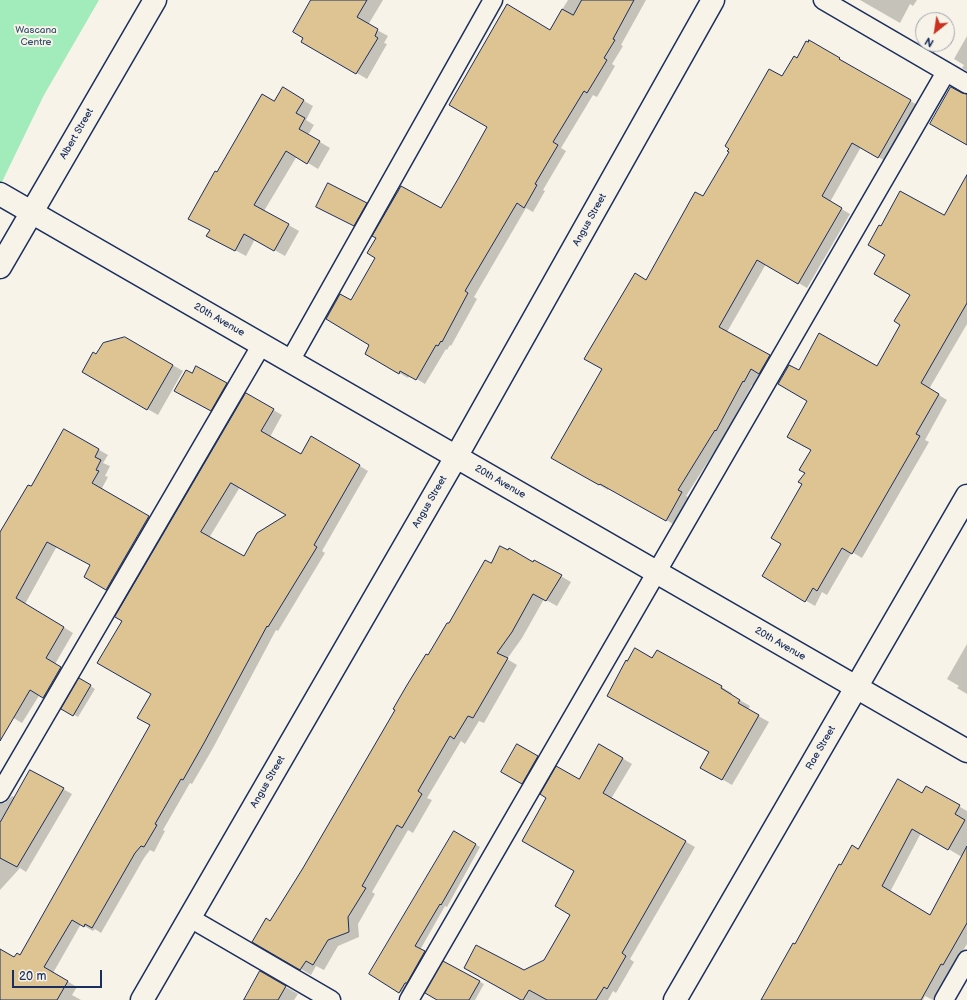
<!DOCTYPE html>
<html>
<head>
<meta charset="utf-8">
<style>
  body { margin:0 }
  #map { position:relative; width:967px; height:1000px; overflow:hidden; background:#f7f3e8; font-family:"Balsamiq Sans",sans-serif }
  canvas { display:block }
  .north { position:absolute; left:915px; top:12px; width:40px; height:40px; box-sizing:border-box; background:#f7f3e8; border:1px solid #9fa5b1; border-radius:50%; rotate:210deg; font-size:11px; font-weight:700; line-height:16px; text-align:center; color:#1b2f5e }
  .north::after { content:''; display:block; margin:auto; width:14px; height:18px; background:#c8321e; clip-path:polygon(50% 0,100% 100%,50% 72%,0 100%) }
  .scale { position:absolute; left:12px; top:970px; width:90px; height:18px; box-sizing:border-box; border:2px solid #1b2f5e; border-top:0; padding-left:5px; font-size:12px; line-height:14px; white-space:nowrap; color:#1b2f5e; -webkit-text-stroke:3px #f7f3e8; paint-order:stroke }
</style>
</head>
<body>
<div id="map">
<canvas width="967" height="1000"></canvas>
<div class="north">N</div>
<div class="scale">20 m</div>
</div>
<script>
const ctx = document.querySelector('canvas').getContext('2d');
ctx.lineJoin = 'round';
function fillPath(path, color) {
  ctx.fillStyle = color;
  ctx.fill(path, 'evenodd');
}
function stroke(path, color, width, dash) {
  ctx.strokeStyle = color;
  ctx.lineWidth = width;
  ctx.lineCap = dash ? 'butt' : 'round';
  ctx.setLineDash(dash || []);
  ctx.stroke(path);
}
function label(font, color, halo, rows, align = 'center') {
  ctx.font = font + ' "Balsamiq Sans",sans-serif';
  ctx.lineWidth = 4;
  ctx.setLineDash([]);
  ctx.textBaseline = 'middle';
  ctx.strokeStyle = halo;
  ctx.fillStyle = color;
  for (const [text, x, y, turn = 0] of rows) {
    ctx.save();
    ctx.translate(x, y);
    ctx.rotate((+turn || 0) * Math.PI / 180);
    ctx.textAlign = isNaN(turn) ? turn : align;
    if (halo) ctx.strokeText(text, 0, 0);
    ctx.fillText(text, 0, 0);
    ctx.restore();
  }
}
fillPath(new Path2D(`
  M0 0H99L44 95 0 186Z`), '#a2ebba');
fillPath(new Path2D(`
  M326 0H383L368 25 388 36 384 43 387 44 367 79 302 41Z
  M568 0H646L621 45 623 46 612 64 615 66 597 97 593 95 561 148 566 151 543 190 545 191 533 212 526 208 474 297 477 299 451 346 450 345 447 350 446 349 425 384 410 375 408 378 366 353 371 345 352 302 441 210Z
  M860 0H917L913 6 910 4 900 23Z
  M967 36V71L962 68 964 65 954 59Z
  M809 41 919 106 887 162 861 147 830 202 850 214 807 288 766 264 727 332 778 361 768 378 760 373 753 386 752 385 725 435 686 496 690 498 675 525 609 488 608 490 553 458 604 368 647 281 782 78Z
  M283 89 313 106 306 120 314 125 308 135 330 148 318 169 297 156 264 211 299 231 285 256 255 239 246 256 218 241 211 230 217 173 275 102Z
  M967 177V324L929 389 947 400 925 440 929 442 862 558 852 552 827 595 822 592 815 606 764 576 783 544 803 484 812 450 809 401 799 372 877 367 901 324 911 295 945 217Z
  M366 204 371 207 359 228 321 208Z
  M125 338 183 371 158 415 83 372 97 355Z
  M196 367 231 387 216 413 175 390 192 375Z
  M246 394 282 415 270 437 301 455 312 437 368 471 322 551 325 553 278 631 276 630 213 748 192 784 190 783 163 830 165 831 154 852 150 850 144 858 101 933 95 929 93 931 81 924 53 973 77 987 72 995 81 1000H2L0 999V950L14 958 21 956 151 725 152 694 123 621ZM240 487 288 515 244 558 209 538Z
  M64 430 108 455 103 463 110 466 105 476 108 477 101 490 158 522 116 594 85 576 92 565 57 546 25 604 73 633 55 664 70 673 53 702 40 694 22 723 0 710V535L31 488Z
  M535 561 571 582 557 606 544 599 522 638 507 659 517 665 484 723 479 721 465 744 461 741 427 798 432 800 413 833 408 830 372 892 375 894 358 924 359 937 338 946 324 970 316 966 311 975 253 941 270 922 304 869 428 657 491 564H533Z
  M967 644V694L957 688 959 686 947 679Z
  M657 651 732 693 731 695 750 706 748 710 769 722 732 785 701 767 710 752 653 659Z
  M80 679 95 689 78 717 63 708Z
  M518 745 542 760 527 786 502 771Z
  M600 745 632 764 611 799 695 847 630 959 634 962 616 993 613 991 608 1000H523L524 971 545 961 572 914 575 871 579 781Z
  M926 787 967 811V944L952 969 951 968 933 1000 925 996 923 1000H763L795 945 839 865 841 866 922 794ZM921 833 962 857 930 916 890 892Z
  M63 789 72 794 26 872 20 868 0 890V804L5 803 12 796 16 798Z
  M454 832 480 847 447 907 445 906 420 950 429 955 405 995 370 974Z
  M444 963 484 984 475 1000H439Z
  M260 972 298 994 294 1000H245Z`), '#0003');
const building = new Path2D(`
  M311 0H367L357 17 378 29 375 36 378 38 356 74 301 42 303 38 293 32Z
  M582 0H634L613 39 615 40 604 58 607 60 587 93 584 91 553 142 558 145 535 184 537 185 524 208 517 203 465 291 468 293 442 342 441 341 438 346 436 345 416 380 400 371 399 374 365 354 369 345 326 319 340 294 351 300 375 258 367 253 376 238 372 236 401 186 441 208 458 179 487 127 449 105 507 4 550 30 562 9 573 15Z
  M809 40 840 58 839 59 911 100 878 158 852 143 822 196 842 208 798 284 757 260 719 327 770 355 759 374 751 369 744 382 743 381 716 431 715 430 678 490 682 492 666 521 600 484 599 485 551 458 602 369 584 359 635 273 646 280 695 192 703 196 729 152 727 151 729 149 725 146 769 69 782 76 794 56 797 58 806 41 808 42Z
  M283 87 304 100 296 113 305 118 299 129 320 141 307 164 286 151 254 205 289 224 274 251 244 234 235 251 206 236 210 230 188 219 215 171 217 172 262 94 274 101Z
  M951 87 962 93 967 94V145L930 124Z
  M967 175V303L921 383 939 394 916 434 920 436 852 554 842 548 817 591 813 588 805 602 762 576 781 544 771 538 802 484 798 482 805 473 799 470 811 450 787 437 807 401 778 384 789 365 799 370 819 333 877 366 900 325 894 321 910 295 874 274 885 255 868 245 879 225 881 226 900 191 944 215Z
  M328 183 367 203 354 226 316 207Z
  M125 337 173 365 147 410 82 372 93 352 96 354 103 343Z
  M196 366 227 383 211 411 174 391 186 370 192 373Z
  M246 393 274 409 261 431 301 454 311 436 360 465 314 545 317 547 268 627 267 626 204 743 183 780 181 779 155 824 157 825 144 847 141 846 135 853 92 928 85 924 84 927 72 920 44 967 68 981 57 1000H0V949L14 957 17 953 20 955 150 725 137 718 151 694 97 663 122 621 115 617ZM231 483 286 515 257 533 244 556 201 532Z
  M64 429 99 449 95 457 101 460 96 470 99 471 92 483 149 516 106 590 84 577 90 565 47 542 16 598 64 627 46 658 61 667 43 698 30 690 0 741V532L28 485 31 486Z
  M500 546 508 550 509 548 533 562 534 560 562 575 546 601 533 594 512 632 497 653 508 658 473 718 468 716 454 739 450 736 418 791 422 794 402 828 397 825 362 886 366 888 348 917 349 932 328 940 313 965 306 961 300 970 252 942 266 918 270 921 303 868 395 710 393 709 407 685 426 654 428 655 447 623H449L485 560 491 563Z
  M635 648 652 658 657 650 722 686 721 688 740 700 738 703 759 715 722 780 700 768 709 752 607 696 626 660 627 661Z
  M79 678 91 685 73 716 61 709Z
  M517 744 538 756 522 784 501 772Z
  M599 744 623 758 603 793 686 841 622 953 626 956 607 989 604 987 596 1000H547L529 990 523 1000H521L464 968 476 945 524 970 544 960 570 915 555 906 574 871 522 841 546 798 540 794 556 766 579 779Z
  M30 770 64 788 17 867 0 858V823Z
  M898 779 922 793 926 786 960 805 955 814 965 820 948 850 912 829 882 886 930 915 967 846V923L943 965 941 964 921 1000H761L793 943 795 944 839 864 841 865 852 845 858 849Z
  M454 831 476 844 441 905 440 904 415 946 425 951 407 983H405L399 993 369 974Z
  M443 961 480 981 469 1000H437L425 993Z
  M260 971 286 986 278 1000H244Z`);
fillPath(building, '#dec393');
stroke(building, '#1b2f5e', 1);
const lane = new Path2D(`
  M823 0 967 84
  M290 361 493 0
  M0 793 262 344
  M190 918 331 1000
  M409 1000 946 72
  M944 1000 967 960`);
const street = new Path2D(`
  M0 194 967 751
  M142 1000 456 457 713 0
  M675 1000 967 496`);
const primary = new Path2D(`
  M0 267 155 0`);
stroke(lane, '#1b2f5e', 21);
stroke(street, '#1b2f5e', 25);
stroke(primary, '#1b2f5e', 25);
stroke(lane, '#f7f3e8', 18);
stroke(street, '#f7f3e8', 22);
stroke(primary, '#f7f3e8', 22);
label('10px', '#365570', '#f7f3e8', [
  ["Wascana",36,30],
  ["Centre",36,42]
]);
label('10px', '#1b2f5e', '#f7f3e8', [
  ["Albert Street",77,134,-60],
  ["Angus Street",590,220,-61],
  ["20th Avenue",219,320,30],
  ["20th Avenue",500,482,30],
  ["Angus Street",430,502,-60],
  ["20th Avenue",780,644,30],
  ["Rae Street",821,748,-60],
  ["Angus Street",268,782,-60]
]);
</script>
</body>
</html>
